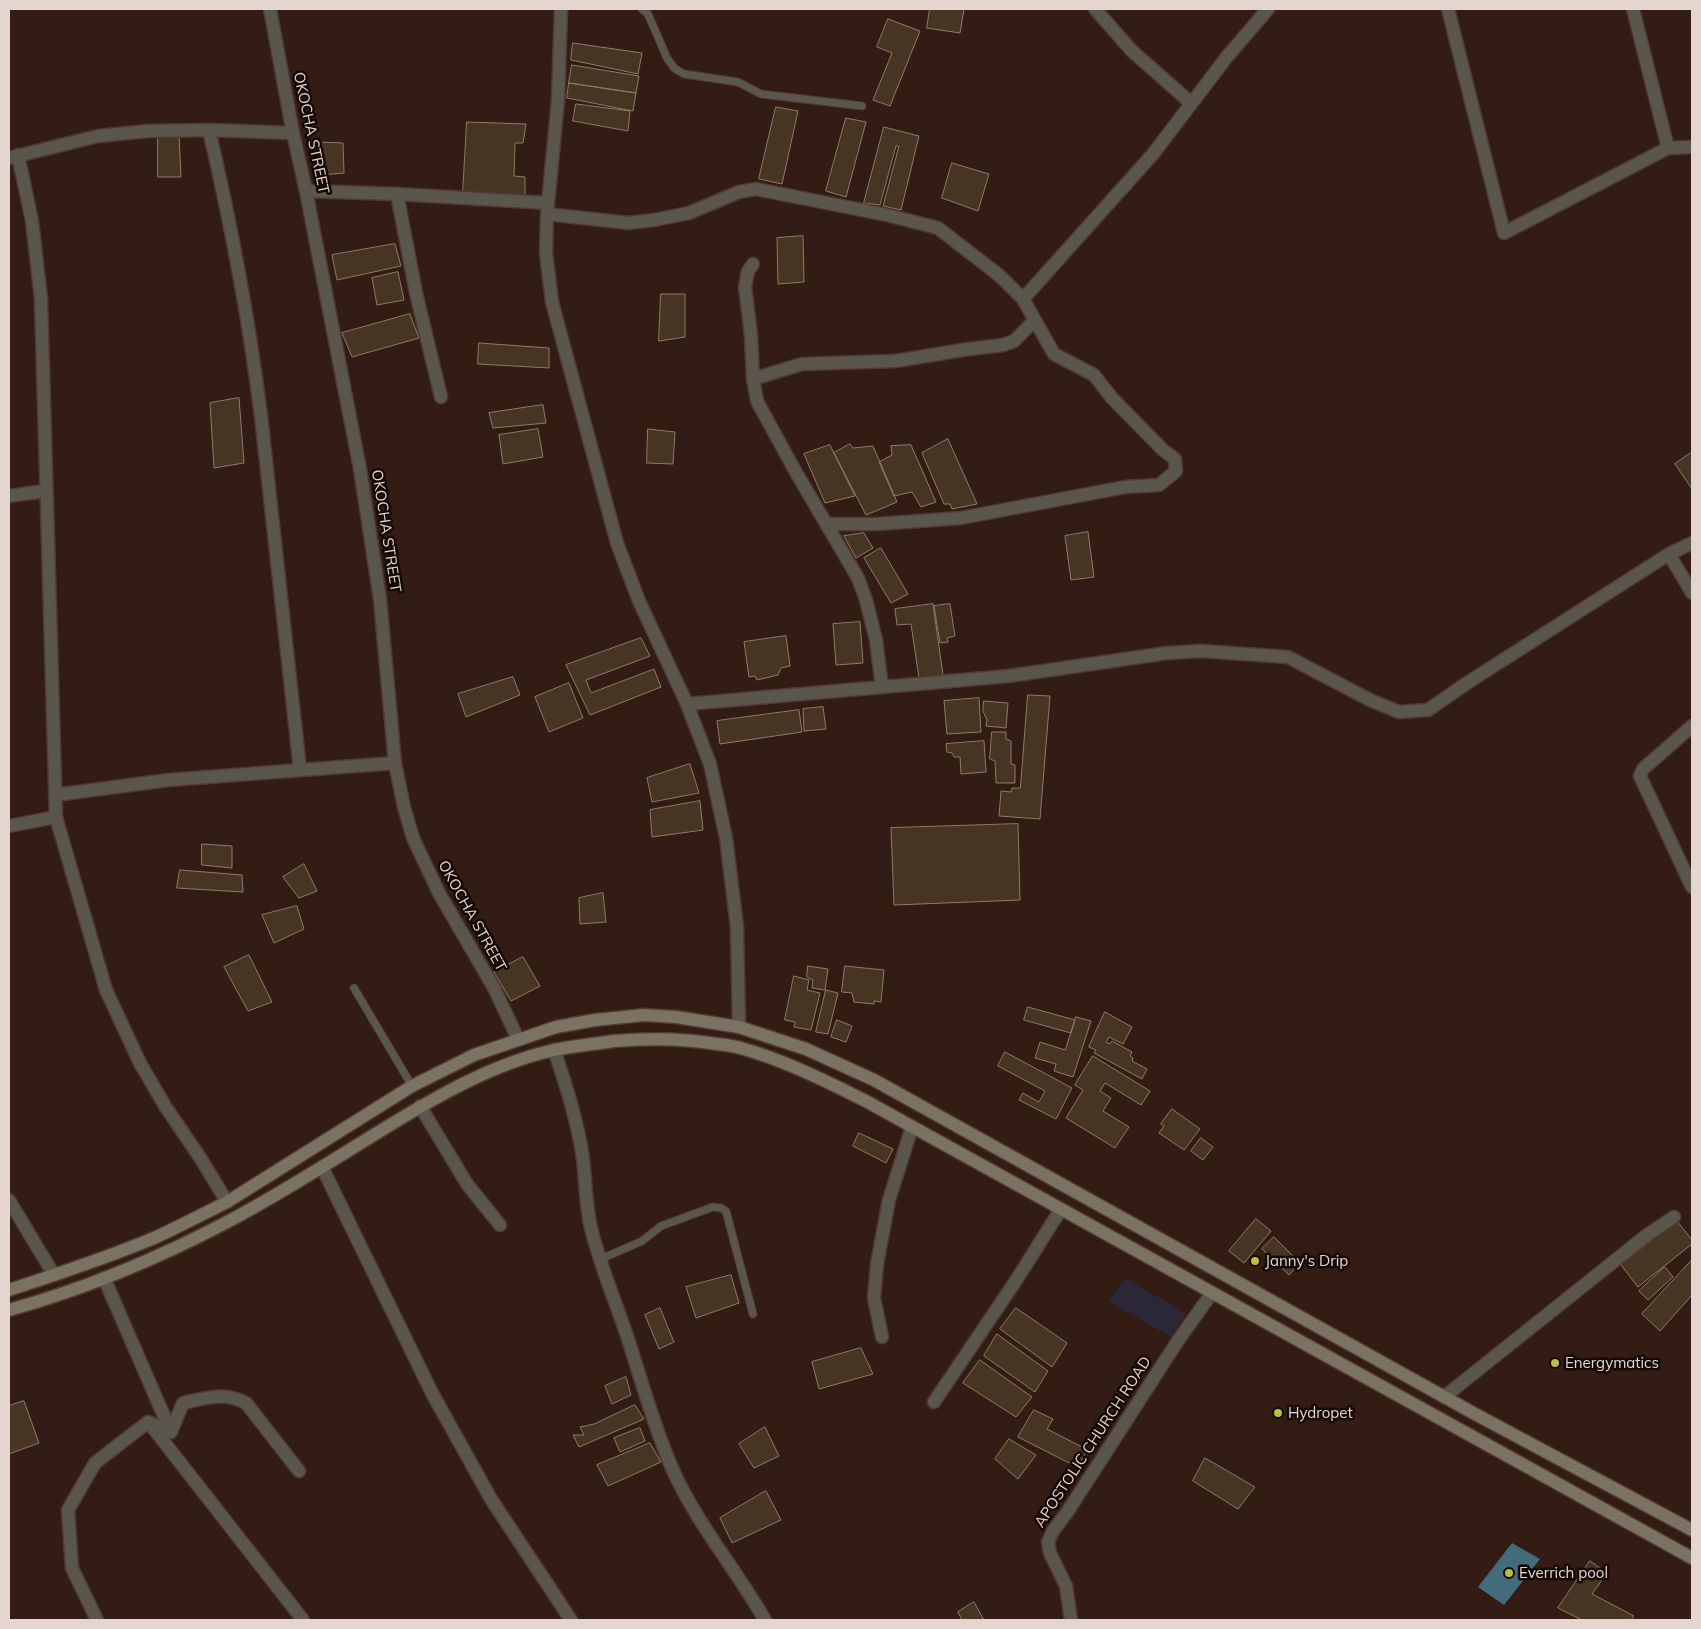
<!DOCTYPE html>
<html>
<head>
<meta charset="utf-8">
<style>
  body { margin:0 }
  #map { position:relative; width:1701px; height:1629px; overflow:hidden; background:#331c14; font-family:Mulish,sans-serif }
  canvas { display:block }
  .frame { position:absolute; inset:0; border:10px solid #e5d5cf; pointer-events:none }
</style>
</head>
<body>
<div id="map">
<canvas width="1701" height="1629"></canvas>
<div class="frame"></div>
</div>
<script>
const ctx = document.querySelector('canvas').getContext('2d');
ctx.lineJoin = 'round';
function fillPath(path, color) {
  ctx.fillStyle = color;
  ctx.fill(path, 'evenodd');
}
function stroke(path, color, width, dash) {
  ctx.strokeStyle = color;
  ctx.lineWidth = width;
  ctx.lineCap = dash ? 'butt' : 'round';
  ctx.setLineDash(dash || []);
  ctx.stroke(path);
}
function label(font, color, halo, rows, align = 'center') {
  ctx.font = font + ' Mulish,sans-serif';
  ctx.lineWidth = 5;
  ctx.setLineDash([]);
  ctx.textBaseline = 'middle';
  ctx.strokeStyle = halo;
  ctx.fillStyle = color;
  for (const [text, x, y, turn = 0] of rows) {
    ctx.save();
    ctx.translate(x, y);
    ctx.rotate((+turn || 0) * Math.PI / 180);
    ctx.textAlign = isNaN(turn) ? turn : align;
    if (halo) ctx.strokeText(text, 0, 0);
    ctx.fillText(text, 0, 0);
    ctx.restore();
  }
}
fillPath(new Path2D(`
  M1126 1279 1186 1313 1171 1337 1108 1301Z`), '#2c2737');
fillPath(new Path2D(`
  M1512 1543 1540 1559 1504 1605 1478 1587Z`), '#426c7c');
const building = new Path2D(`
  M930 9H964L960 33 927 28Z
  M888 19 920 31 890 106 873 100 892 53 877 47Z
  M573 43 642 53 638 74 571 60Z
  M572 65 639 76 636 93 569 83Z
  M569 83 636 93 633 111 567 98Z
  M576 104 630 111 628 131 573 121Z
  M776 107 798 111 782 184 759 179Z
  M846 118 866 122 846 197 826 191Z
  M467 122 526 124 523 143H515L514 176 525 177V196L463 193Z
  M884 127 919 136 901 210 883 206 899 146H896L880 205 864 203Z
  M158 135H179L181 177H158Z
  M317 142 343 143 344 173 321 175Z
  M952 163 989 174 978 211 942 198Z
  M803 236 804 282 778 284 777 238Z
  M395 244 401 266 337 280 332 255Z
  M398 272 404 300 377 305 372 278Z
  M661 294H685V337L659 341Z
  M410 314 419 338 352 357 342 333Z
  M479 343 549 348V368L478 364Z
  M239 398 244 463 214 468 210 403Z
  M543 405 546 423 493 428 489 413Z
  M538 429 543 457 503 464 499 435Z
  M648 429 675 432 673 464 647 463Z
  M948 439 977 504 952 509 950 504H944L922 453Z
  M850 444 853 448 873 446 897 502 866 515 834 453Z
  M830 445 855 496 825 503 804 454Z
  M911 445 936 502 921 507 912 492 894 496 879 462 892 455 891 446Z
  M1691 453 1692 454V489L1675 464Z
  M1088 532 1094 577 1071 580 1065 536Z
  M864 533 873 548 856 558 844 536Z
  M881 548 908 594 891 603 864 558Z
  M933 604 943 675 919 678 911 624 897 625 895 609Z
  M950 604 955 636 947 638 948 642 940 643 934 606Z
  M860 622 863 663 836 665 833 624Z
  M786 636 790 666 781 668 778 675 757 680 755 676 749 677 744 642Z
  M641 638 650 656 586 680 591 693 654 669 661 687 590 715 566 665Z
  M513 677 520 695 466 717 458 694Z
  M569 683 583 718 549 732 535 697Z
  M1028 695 1050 696 1040 819 999 816 1001 791 1011 792 1012 788H1020Z
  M979 698 981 732 947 734 944 701Z
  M984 701 1008 703 1006 728 986 726 987 720 983 711Z
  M823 707 826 729 804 731 803 709Z
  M799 710 802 732 720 744 717 721Z
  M992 732H1006V739L1011 741V764L1015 765V783H996L995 761 990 759Z
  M984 741 986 772 961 774 960 757H954L952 753 947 752 946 744Z
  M690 764 699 793 652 802 647 778Z
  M700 801 703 830 652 837 650 810Z
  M1018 824 1020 900 894 905 891 828Z
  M202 844 232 846V868L202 865Z
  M304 864 317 891 299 898 283 877Z
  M180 870 242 875 243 892 177 888Z
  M603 893 606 922 580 924 579 898Z
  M297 906 304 929 274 943 262 915Z
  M249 955 272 1002 248 1011 224 967Z
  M523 957 540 986 511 1001 494 972Z
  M808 966 828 969 825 990 812 988 813 980 807 977Z
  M845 966 884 970 881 1002 874 1001V1004L854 1002 852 993 842 992Z
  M794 976 809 980 807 990 820 993 811 1030 794 1027 795 1022 785 1020Z
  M826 990 838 993 828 1034 816 1032Z
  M1028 1007 1075 1020 1071 1033 1024 1020Z
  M1105 1012 1132 1027 1123 1044 1109 1037 1106 1042 1110 1044 1112 1041 1132 1052 1130 1056 1133 1058 1132 1061 1147 1069 1142 1079 1094 1053 1096 1050 1089 1047Z
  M1076 1017 1091 1021 1073 1077 1054 1071 1056 1064 1035 1058 1040 1042 1065 1050Z
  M837 1020 852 1026 846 1042 831 1037Z
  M1005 1052 1072 1088 1056 1119 1019 1100 1023 1093 1039 1102 1045 1091 998 1066Z
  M1093 1056 1150 1091 1141 1105 1105 1083 1100 1091 1111 1098 1103 1111 1129 1127 1115 1148 1066 1118 1083 1090 1075 1085Z
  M1172 1109 1200 1129 1184 1150 1159 1133 1164 1126 1161 1124Z
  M859 1133 893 1149 886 1163 853 1146Z
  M1201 1138 1213 1147 1203 1160 1191 1151Z
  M1256 1219 1271 1231 1244 1263 1229 1251Z
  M1677 1221 1692 1240V1244L1638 1287 1621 1265Z
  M1274 1237 1300 1263 1289 1275 1262 1249Z
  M1692 1260V1295L1660 1331 1642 1314Z
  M1665 1267 1673 1277 1648 1300 1639 1291Z
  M731 1275 739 1303 696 1318 686 1287Z
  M660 1308 674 1342 659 1349 645 1315Z
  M1016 1308 1067 1343 1052 1367 1000 1329Z
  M997 1334 1048 1371 1035 1392 984 1356Z
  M861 1348 873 1374 819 1389 812 1362Z
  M980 1360 1032 1397 1016 1417 963 1383Z
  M626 1377 631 1395 612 1404 605 1386Z
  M24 1401 39 1443 9 1454V1406Z
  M635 1405 644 1419 579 1447 573 1435H584L580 1427 594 1424Z
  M1034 1410 1053 1419 1047 1429 1088 1450 1077 1467 1018 1437Z
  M765 1427 779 1456 754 1468 739 1444Z
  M640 1428 645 1441 620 1452 614 1438Z
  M1009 1439 1036 1455 1018 1479 995 1459Z
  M650 1443 661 1462 608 1486 597 1465Z
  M1205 1458 1255 1487 1238 1509 1193 1481Z
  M766 1491 781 1520 732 1543 720 1518Z
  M1590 1561 1607 1573 1592 1594 1634 1616 1631 1620H1582L1558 1608Z
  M974 1602 984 1620H962L958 1612Z`);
fillPath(building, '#473523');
stroke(building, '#8f7b66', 1);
const service = new Path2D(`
  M642 9 648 14 667 58 674 68 684 74 738 82 761 94 862 106
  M354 988 412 1086
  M601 1259 642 1241 661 1226 713 1207 721 1208 726 1211 753 1314`);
const minor = new Path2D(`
  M270 9 293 133 306 191 360 469 380 599 395 763 404 807 413 838 439 893 494 988 518 1039
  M561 9 558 100 547 214 546 253 552 302 617 543 639 601 687 704 710 764 726 838 737 927 739 1027
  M1095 9 1132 51 1191 103
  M1448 9 1504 233 1668 148
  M1633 9 1668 148 1692 147
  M209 130C231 224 249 320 261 416 275 533 286 651 300 769
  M18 155 32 221 41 299 56 817 106 990 140 1063 165 1106 201 1159 227 1202
  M9 158 98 136 148 131 209 130 293 133
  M306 191 397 194 548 203
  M397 194 416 293 441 397
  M547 214 628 223 654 220 689 213 739 192 756 189 887 215 938 228 1000 276 1023 299 1054 354 1094 375 1112 398 1163 450 1175 459 1176 471 1159 485 1125 487 961 518 877 524H826
  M753 264 748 271 745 287 751 335 753 379 757 401 794 469 858 578 866 600 876 640 882 687
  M1023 299 1153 154 1226 58 1268 9
  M753 379 802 364 895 361 969 349 1003 345 1014 341 1035 320
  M9 496 45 491
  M1669 554 1692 593
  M687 704 1009 676 1167 653 1201 651 1288 657 1370 700 1399 712 1428 710 1467 683 1669 554 1692 543
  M1692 726 1643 769 1640 776 1692 887
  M55 795 168 780 395 763
  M9 826 56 817
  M554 1050C566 1084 576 1117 582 1152 586 1177 585 1203 591 1228 600 1266 616 1302 628 1339 642 1382 654 1427 672 1468 696 1523 736 1569 765 1620
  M420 1106 467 1184 500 1225
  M322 1167 432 1393 491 1499 571 1620
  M9 1200 54 1275
  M104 1278 171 1432
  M882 1337 874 1298 877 1264 889 1200 912 1127
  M1444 1397 1647 1235 1674 1217
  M934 1402 1017 1279 1061 1209
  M150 1424 303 1620
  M171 1432 183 1403C207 1398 224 1391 246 1403L299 1471
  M97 1620 72 1568 68 1510 95 1463 148 1422 171 1432
  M1071 1620 1066 1586 1050 1553 1048 1542 1053 1531 1068 1511 1179 1339 1212 1293`);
const secondary = new Path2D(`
  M9 1290C57 1274 107 1258 154 1238 178 1227 203 1214 227 1202L412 1086 474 1055 556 1027 595 1020 644 1015 676 1017 739 1027 806 1049 874 1080 1475 1414 1692 1530
  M9 1310C85 1289 159 1258 229 1221 280 1194 328 1163 377 1133 432 1099 491 1064 554 1050 574 1046 594 1044 614 1041 649 1038 682 1038 717 1044 726 1045 735 1046 744 1049 786 1061 825 1081 864 1100L1692 1558`);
stroke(service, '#4f3a32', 9);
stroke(minor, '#4f3a32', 15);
stroke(secondary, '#4f3a32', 15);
stroke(service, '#5b564c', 7);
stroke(minor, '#5b564c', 12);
stroke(secondary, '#7a7362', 12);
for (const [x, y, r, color] of [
  [1255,1261,5,"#bcbf44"],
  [1555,1363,5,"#bcbf44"],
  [1278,1413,5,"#bcbf44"],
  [1509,1573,5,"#bcbf44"]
]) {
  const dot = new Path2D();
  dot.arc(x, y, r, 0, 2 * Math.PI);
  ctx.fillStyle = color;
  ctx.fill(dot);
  stroke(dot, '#130906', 2);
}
label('15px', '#e5d5cf', '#130906', [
  ["OKOCHA STREET",311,133,78],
  ["OKOCHA STREET",386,531,81],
  ["OKOCHA STREET",472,916,61],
  ["APOSTOLIC CHURCH ROAD",1093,1442,-57]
]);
label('15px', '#e5d5cf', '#130906', [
  ["Janny's Drip",1265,1261],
  ["Energymatics",1565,1363],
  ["Hydropet",1288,1413],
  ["Everrich pool",1519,1573]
], 'left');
</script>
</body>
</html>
